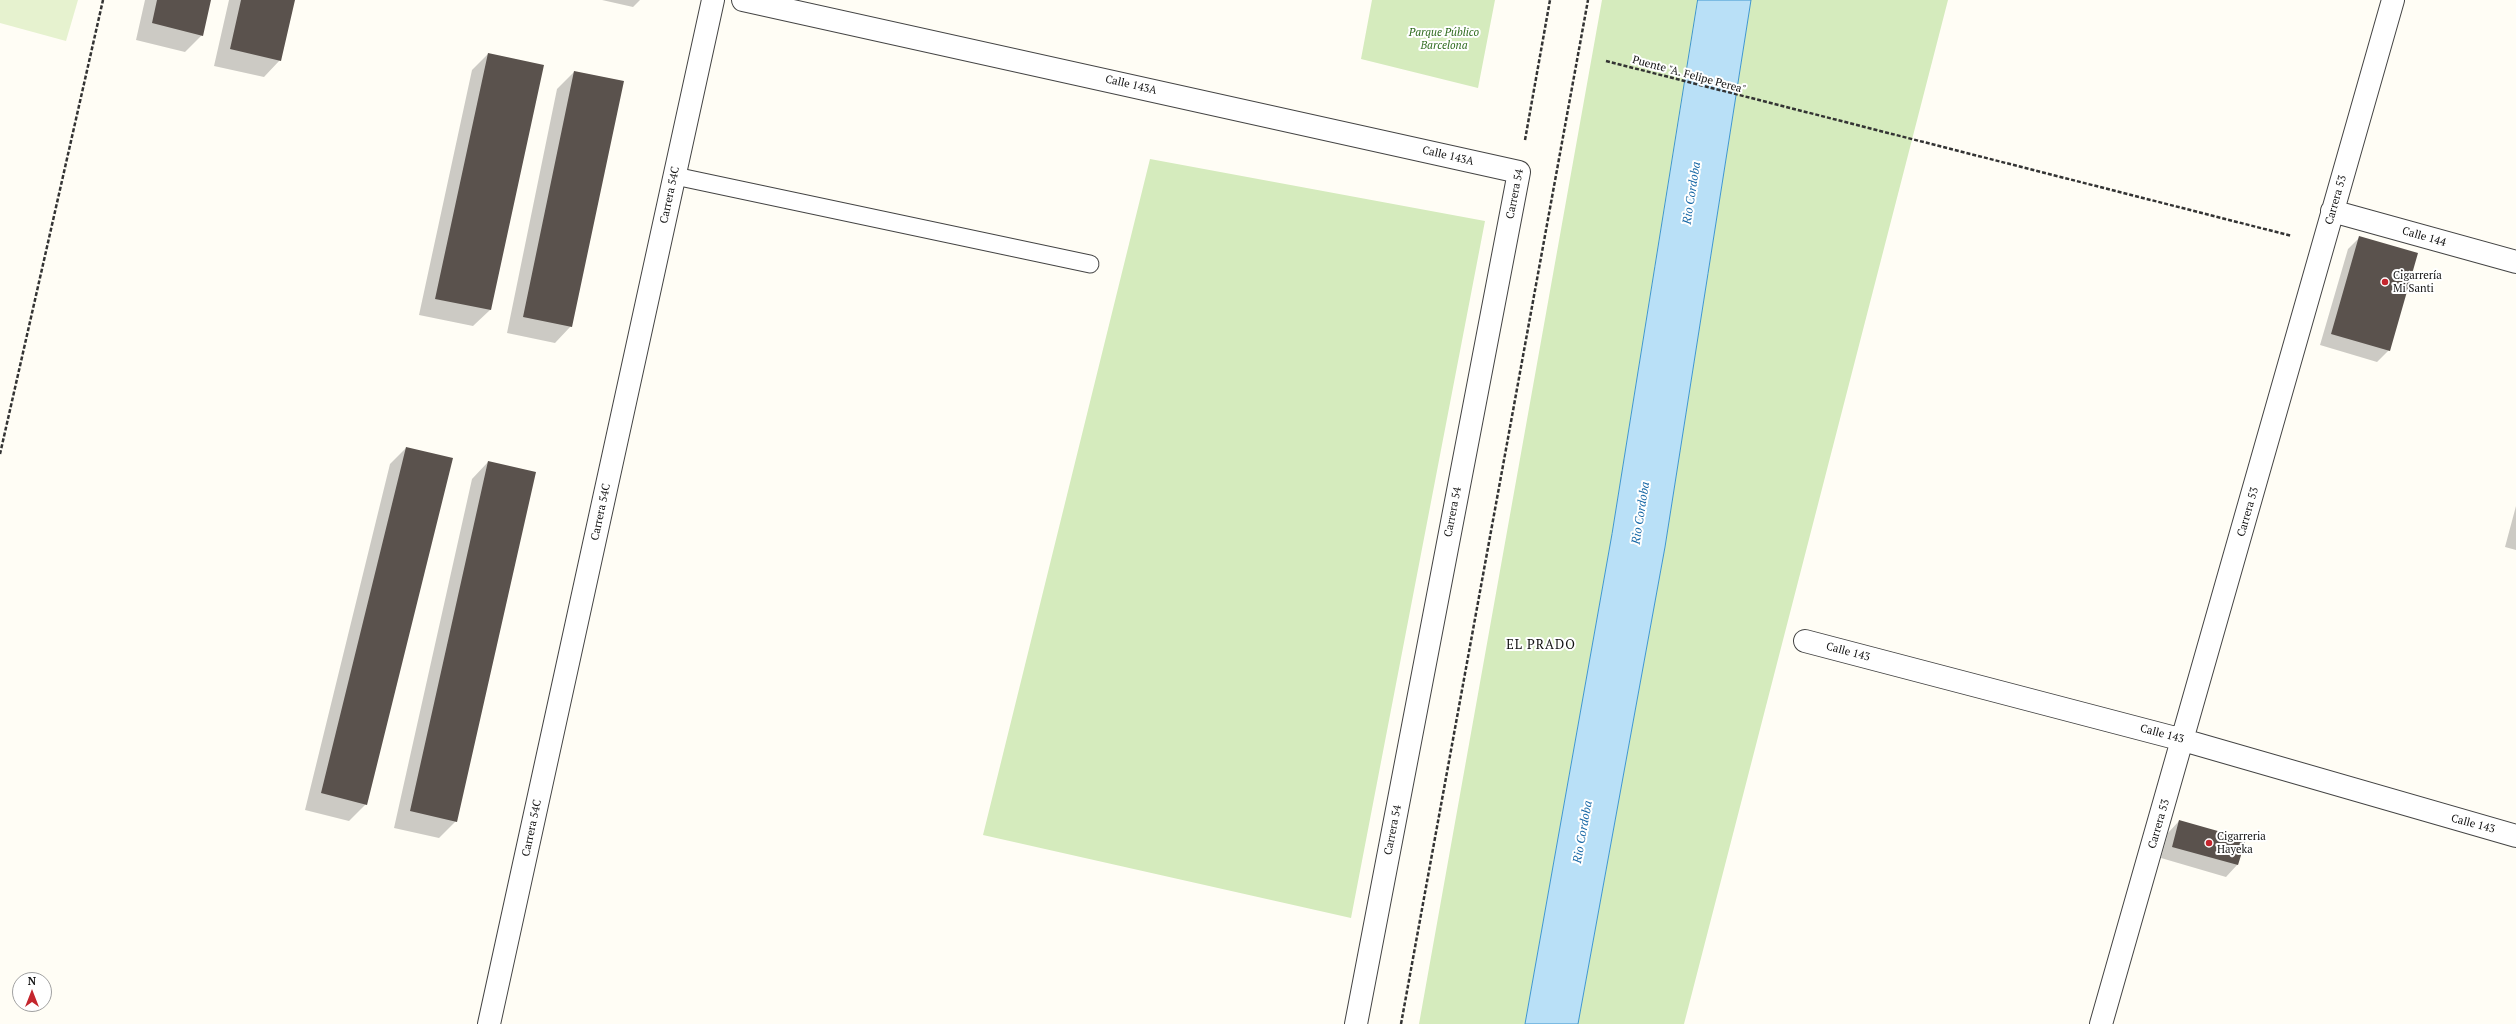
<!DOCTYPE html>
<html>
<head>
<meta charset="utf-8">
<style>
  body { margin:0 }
  #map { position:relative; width:2516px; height:1024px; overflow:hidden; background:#fffdf5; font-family:"PT Serif",serif }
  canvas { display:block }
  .north { position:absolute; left:12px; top:972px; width:40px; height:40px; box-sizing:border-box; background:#fff; border:1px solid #a0a0a0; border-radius:50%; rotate:0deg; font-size:11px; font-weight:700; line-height:16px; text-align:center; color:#111 }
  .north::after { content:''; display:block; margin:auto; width:14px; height:18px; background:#c4262e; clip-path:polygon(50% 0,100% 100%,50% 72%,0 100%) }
</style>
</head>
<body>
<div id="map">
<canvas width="2516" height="1024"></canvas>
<div class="north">N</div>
</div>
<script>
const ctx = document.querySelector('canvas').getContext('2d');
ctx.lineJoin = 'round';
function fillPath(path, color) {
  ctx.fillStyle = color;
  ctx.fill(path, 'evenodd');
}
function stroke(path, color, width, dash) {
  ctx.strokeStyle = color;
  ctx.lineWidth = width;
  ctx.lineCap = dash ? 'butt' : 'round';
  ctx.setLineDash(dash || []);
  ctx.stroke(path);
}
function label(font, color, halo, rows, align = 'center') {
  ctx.font = font + ' "PT Serif",serif';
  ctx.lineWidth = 4;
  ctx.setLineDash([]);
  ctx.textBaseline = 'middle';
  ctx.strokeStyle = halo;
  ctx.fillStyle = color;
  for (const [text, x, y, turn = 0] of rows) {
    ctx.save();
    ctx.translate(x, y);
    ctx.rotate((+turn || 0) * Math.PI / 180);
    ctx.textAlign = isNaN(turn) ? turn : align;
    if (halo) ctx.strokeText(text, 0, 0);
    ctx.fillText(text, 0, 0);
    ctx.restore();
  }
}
fillPath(new Path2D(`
  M1372 0H1495L1478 88 1361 59Z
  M1602 0H1698L1612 534 1525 1024H1419Z
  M1751 0H1948L1684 1024H1578L1665 547Z
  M1150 159 1485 221 1351 918 983 835Z`), '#d5ebbd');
fillPath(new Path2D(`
  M0 0H78L66 41 0 23Z`), '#e6f2cf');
const water = new Path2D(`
  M1698 0H1751L1665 547 1578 1024H1525L1612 534Z`);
fillPath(water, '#b9e0f7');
stroke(water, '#3f96cf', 1);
fillPath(new Path2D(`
  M145 0H210L202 35 185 52 136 40Z
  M229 0H294L280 60 264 77 214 66Z
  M602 0H640L633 7Z
  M488 54 490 310 473 326 419 315 472 70Z
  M574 72 571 326 555 343 507 333 557 89Z
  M2360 237 2389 350 2377 362 2320 345 2348 249Z
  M406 448 366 804 349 821 305 810 390 464Z
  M488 462 456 821 439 838 394 828 472 479Z
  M2516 506V550L2505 547Z
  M2179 821 2244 840 2237 865 2226 877 2161 858 2168 833Z`), '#0003');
fillPath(new Path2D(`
  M157 0H211L203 36 152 23Z
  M241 0H295L281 61 230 49Z
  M488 53 544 65 491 310 435 299Z
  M574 71 624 81 572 327 523 317Z
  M2359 236 2418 253 2390 351 2331 334Z
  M406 447 453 458 367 805 321 793Z
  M488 461 536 472 457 822 410 811Z
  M2179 820 2246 839 2238 865 2172 847Z`), '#5a524d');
const lane = new Path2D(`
  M675 176 1090 264`);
const street = new Path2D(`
  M743 0 1519 172 1356 1024
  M2332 211 2516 262
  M1805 641 2183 740 2516 836
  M489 1024 713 0
  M2101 1024 2393 0`);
stroke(lane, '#444', 19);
stroke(street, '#444', 24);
stroke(new Path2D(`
  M1606 61 2292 236
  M1525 140 1550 0
  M0 454 103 0
  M1401 1024 1588 0`), '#333', 2.5, [4, 2]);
stroke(lane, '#fff', 17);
stroke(street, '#fff', 22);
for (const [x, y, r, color] of [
  [2385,282,4,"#c4262e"],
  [2209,843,4,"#c4262e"]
]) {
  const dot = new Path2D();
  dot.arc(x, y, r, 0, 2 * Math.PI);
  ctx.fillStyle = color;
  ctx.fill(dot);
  stroke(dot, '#fff', 1.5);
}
label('italic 11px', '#2f6b1f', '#fff', [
  ["Parque Público",1444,33],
  ["Barcelona",1444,46]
]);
label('11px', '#111', '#fff', [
  ["Puente \"A. Felipe Perea\"",1689,75,15],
  ["Calle 143A",1131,85,13],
  ["Calle 143A",1448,156,13],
  ["Carrera 54",1515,194,-79],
  ["Carrera 54C",670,195,-78],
  ["Carrera 53",2336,200,-74],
  ["Calle 144",2424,237,16],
  ["Carrera 54C",601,512,-78],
  ["Carrera 54",1453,512,-79],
  ["Carrera 53",2248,512,-74],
  ["Calle 143",1848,652,15],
  ["Calle 143",2162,734,15],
  ["Carrera 53",2159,824,-74],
  ["Calle 143",2473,824,15],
  ["Carrera 54C",532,828,-78],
  ["Carrera 54",1393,830,-79]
]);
label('11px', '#111', '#fff', [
  ["Cigarrería",2393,276],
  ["Mi Santi",2393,289],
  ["Cigarreria",2217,837],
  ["Hayeka",2217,850]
], 'left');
label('italic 12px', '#1768a6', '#fff', [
  ["Rio Cordoba",1692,193,-81],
  ["Rio Cordoba",1641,513,-81],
  ["Rio Cordoba",1583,832,-80]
]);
ctx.letterSpacing = '1px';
label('13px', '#111', '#fff', [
  ["EL PRADO",1541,645]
]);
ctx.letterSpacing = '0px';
</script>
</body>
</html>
